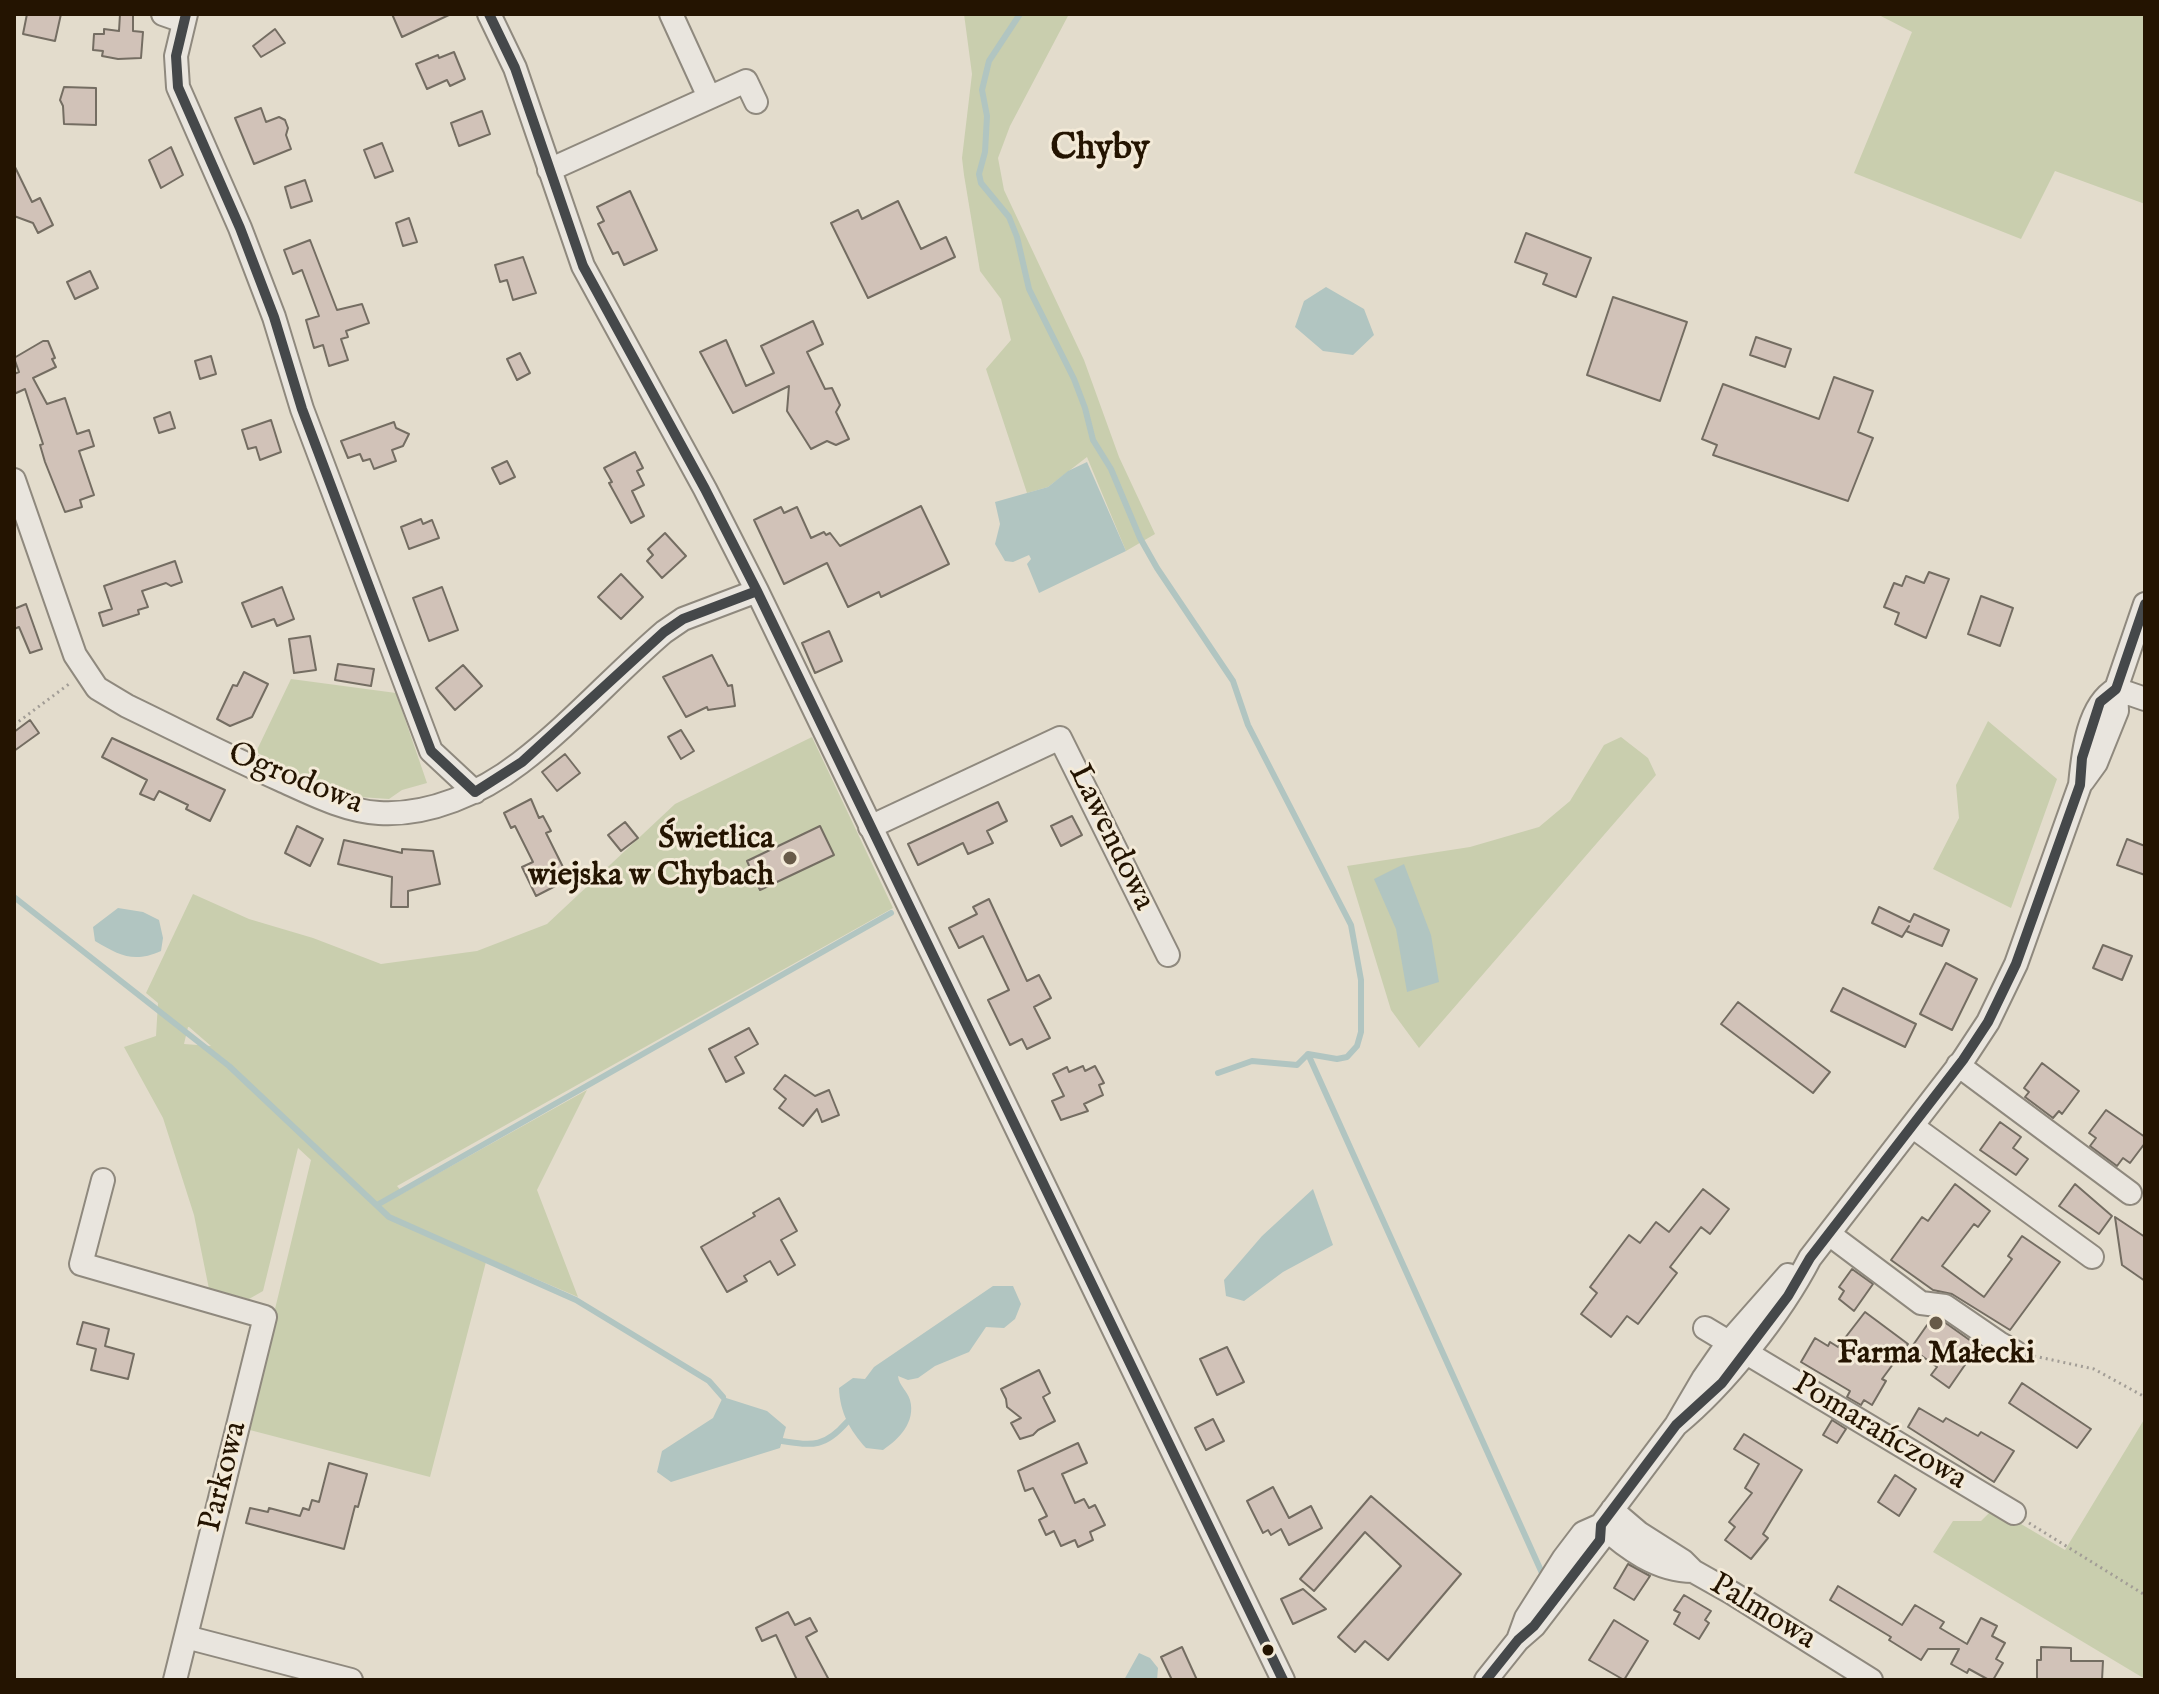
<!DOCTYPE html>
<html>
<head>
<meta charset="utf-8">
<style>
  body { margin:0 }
  #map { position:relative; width:2159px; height:1694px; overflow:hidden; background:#e3dccc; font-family:"IM FELL English",serif }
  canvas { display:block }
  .frame { position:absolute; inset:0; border:16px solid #241401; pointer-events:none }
</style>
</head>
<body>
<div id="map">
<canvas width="2159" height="1694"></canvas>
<div class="frame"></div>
</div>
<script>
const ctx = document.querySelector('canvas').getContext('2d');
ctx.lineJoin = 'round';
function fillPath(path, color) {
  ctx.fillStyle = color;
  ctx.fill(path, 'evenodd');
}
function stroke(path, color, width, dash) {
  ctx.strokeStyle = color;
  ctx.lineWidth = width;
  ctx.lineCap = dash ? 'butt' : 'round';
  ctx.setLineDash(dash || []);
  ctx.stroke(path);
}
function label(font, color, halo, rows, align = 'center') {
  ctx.font = font + ' "IM FELL English",serif';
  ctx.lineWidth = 6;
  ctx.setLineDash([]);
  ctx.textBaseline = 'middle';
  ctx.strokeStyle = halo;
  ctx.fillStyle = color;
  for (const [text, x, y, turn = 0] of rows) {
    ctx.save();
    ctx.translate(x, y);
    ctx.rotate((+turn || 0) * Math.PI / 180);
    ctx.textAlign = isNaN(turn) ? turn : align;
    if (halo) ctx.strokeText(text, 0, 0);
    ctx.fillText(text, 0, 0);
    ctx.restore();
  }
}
fillPath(new Path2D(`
  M964 14H1069L1010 126 998 158 1004 190 1084 360 1119 457 1155 534 1126 551 1087 457 1048 487 1027 493 986 369 1011 340 1001 299 980 271 964 175 962 158 972 74Z
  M1877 14H2145V204L2055 171 2021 239 1854 173 1912 32Z
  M291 679 396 693 427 783 402 790 389 799 360 797 332 792 256 752Z
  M1988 721 2057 779 2011 908 1933 869 1959 818 1956 785Z
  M812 737 893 908 397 1186 403 1193 587 1090 537 1190 578 1297 487 1258 430 1477 246 1429 311 1160 298 1148 263 1291 249 1299 209 1289 194 1215 163 1118 124 1047 156 1036 158 1003 146 993 193 894 249 919 313 938 381 964 477 951 547 924 675 804ZM188 1027H189L211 1046 184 1044Z
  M1621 737 1648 758 1656 775 1419 1048 1391 1010 1347 866 1470 847 1539 827 1570 801 1604 745Z
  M2145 1418V1679L1933 1552 1953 1521H1981L1994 1508 2065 1550Z`), '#c9ceae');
fillPath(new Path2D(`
  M1326 287 1364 309 1374 335 1353 355 1323 351 1295 327 1304 301Z
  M1087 462 1126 551 1039 593 1027 564 1031 559 1029 555 1013 562 1005 561 995 544 1000 524 995 502 1048 487 1068 471Z
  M1404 864 1431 935 1439 982 1407 992 1396 929 1374 879Z
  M118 908 143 912 159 920 163 938 161 951C134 963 120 956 95 941L93 927Z
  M1313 1189 1333 1245 1283 1272 1244 1301 1226 1296 1224 1280 1262 1236Z
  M993 1286H1013L1021 1304 1015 1319 1004 1328 986 1327 969 1352 935 1366 918 1378 908 1380 898 1376C899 1386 907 1390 910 1400 916 1422 899 1439 883 1450L866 1448C850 1430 840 1413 839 1388L853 1378 865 1379 874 1367Z
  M723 1397 767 1411 786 1427 780 1448 671 1482 657 1472 662 1451 713 1418Z
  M1139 1653 1150 1658 1158 1668 1157 1680H1124Z`), '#b1c5c1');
stroke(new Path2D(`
  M1020 14 989 61 982 90 987 116 985 152 979 174 981 183 1009 217 1017 237 1029 289 1074 379 1085 408 1093 440 1111 469 1140 538 1157 568 1233 681 1248 725 1351 925 1361 980V1032L1357 1046 1347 1057 1337 1059 1308 1054 1297 1065 1252 1061 1218 1073
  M14 897 229 1066 389 1217 576 1300 709 1381 723 1397
  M1308 1054 1542 1573
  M377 1205 891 913
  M782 1441C814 1446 825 1447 847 1422`), '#b1c5c1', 6);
const building = new Path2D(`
  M27 14H61L55 41 23 34Z
  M120 14H133V31L143 32 141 58 118 59 102 56 103 51 93 50 94 34H104V29L119 31Z
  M392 14H451L402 37Z
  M275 29 285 43 261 57 253 46Z
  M454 52 465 79 450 86 447 80 427 89 416 64 438 55 439 58Z
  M64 87 96 88V125L64 124 63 106 60 100Z
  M261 108 266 122 279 117 285 120 288 128 286 135 291 149 254 164 235 118Z
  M482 111 490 134 459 146 451 123Z
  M382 143 393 171 375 178 364 150Z
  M171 147 183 175 161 188 149 160Z
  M14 165 32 202 40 198 53 225 38 233 33 223 14 216Z
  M305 180 312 201 291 208 285 187Z
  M630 191 657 250 624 265 618 252 613 254 598 224 604 221 597 207Z
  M898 201 921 249 946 237 955 257 868 298 831 223 858 210 862 219Z
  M409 218 417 242 403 246 396 223Z
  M1526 233 1591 258 1576 297 1543 284 1547 274 1515 262Z
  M310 240 337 310 362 304 369 323 346 331 348 337 341 339 348 360 329 366 323 345 314 348 306 320 319 316 302 270 293 274 284 250Z
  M523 257 536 293 513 300 507 280 500 282 495 265Z
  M90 271 98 288 75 299 67 282Z
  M1613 297 1687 322 1660 401 1587 375Z
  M813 321 823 344 807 352 825 389 832 388 840 405 836 412 849 439 836 445 827 441 811 449 787 411 789 386 733 413 700 352 726 340 746 386 774 373 761 346Z
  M1756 337 1791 349 1785 367 1750 355Z
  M43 341H48L55 358 52 359 56 367 33 378 47 404 65 398 77 434 89 430 94 446 79 451 94 495 80 500 82 507 65 512 45 462 40 445 43 444 25 389 14 394V374L19 372 14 358Z
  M520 353 530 373 517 380 507 359Z
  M211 356 216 374 200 379 195 361Z
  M1834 377 1873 391 1858 432 1873 438 1848 501 1713 455 1717 445 1702 439 1723 384 1819 419Z
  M170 412 175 428 159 433 154 418Z
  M271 420 281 452 260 460 256 447 248 449 242 430Z
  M394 422 396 428 409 434 403 446 392 450 396 461 374 469 370 459 363 461 360 454 348 458 341 441Z
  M635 452 643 468 637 471 644 485 632 491 644 516 631 523 609 483 612 482 604 468Z
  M507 461 515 477 500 484 492 468Z
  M921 506 949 564 881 597 879 592 848 607 827 563 784 584 754 520 781 507 784 513 797 507 811 538 824 532 826 535 830 533 840 546Z
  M421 519 423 524 432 520 439 538 409 549 401 527Z
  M665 533 686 556 662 578 647 561 653 555 648 549Z
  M175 561 182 582 171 586 166 583 142 591 148 607 138 610 139 614 103 626 99 613 112 609 104 586Z
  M1929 572 1949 579 1926 638 1895 624 1899 613 1884 607 1894 583 1902 586 1906 576 1924 583Z
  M621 574 643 597 621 619 598 597Z
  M282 587 294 619 277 626 274 619 252 627 242 603Z
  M442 587 458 630 429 641 413 598Z
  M1981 596 2013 608 2000 646 1968 634Z
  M26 604 42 649 30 653 19 627 14 629V609Z
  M829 631 842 661 815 673 802 643Z
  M310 636 316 670 294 673 289 639Z
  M712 655 728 686 732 685 735 706 708 710 707 707 686 717 663 677Z
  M338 664 374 669 371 686 335 680Z
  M463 665 482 686 455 710 436 688Z
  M244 672 268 684 252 717 230 726 217 719 233 685 237 686Z
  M30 720 39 733 14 751V732Z
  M681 730 694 751 681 759 668 737Z
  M112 738 225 790 210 821 186 809 188 805 159 791 154 800 140 794 147 780 102 757Z
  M565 754 580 773 557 791 542 772Z
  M531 799 539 818 543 816 551 831 546 833 569 879 536 896 522 867 533 862 515 826 511 828 504 813Z
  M998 802 1007 821 987 831 993 843 968 854 963 843 918 865 908 844Z
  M1072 816 1082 835 1061 846 1051 826Z
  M625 822 638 838 621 851 608 835Z
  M297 826 323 839 310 866 285 853Z
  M820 826 834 855 760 890 747 861Z
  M2127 839 2145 846V875L2117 865Z
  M344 840 402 853V849L433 851 440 884 408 891V907H391L392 877 338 864Z
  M989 899 1027 981 1039 975 1051 998 1034 1007 1050 1038 1027 1049 1022 1039 1010 1045 988 1000 1009 990 983 936 959 948 949 928 977 914 973 907Z
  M1879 907 1910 922 1914 914 1949 930 1942 946 1906 931 1909 926 1902 937 1872 923Z
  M2103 945 2132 956 2122 980 2093 968Z
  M1946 963 1977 979 1952 1030 1920 1014Z
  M1843 988 1916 1024 1905 1047 1831 1011Z
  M1738 1002 1830 1072 1813 1093 1721 1024Z
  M749 1028 758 1044 735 1057 744 1073 726 1082 709 1049Z
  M2042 1063 2079 1091 2062 1114 2059 1111 2053 1118 2025 1097 2029 1092 2024 1088Z
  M1083 1066 1085 1071 1095 1066 1104 1083 1099 1085 1103 1095 1084 1104 1088 1111 1061 1120 1052 1101 1064 1096 1053 1074 1067 1067 1069 1072Z
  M785 1075 815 1096 829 1090 839 1115 822 1122 817 1109 803 1126 779 1108 786 1099 774 1089Z
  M2106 1110 2145 1137V1143L2130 1163 2123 1158 2117 1166 2090 1146 2096 1138 2089 1133Z
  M2000 1122 2021 1137 2013 1148 2028 1159 2016 1175 1980 1150Z
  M1955 1184 1990 1211 1978 1227 1974 1224 1942 1266 1984 1297 2012 1259 2008 1256 2022 1236 2060 1262 2010 1330 1952 1294 1933 1290 1891 1260 1922 1217 1928 1221Z
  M2075 1184 2112 1216 2099 1234 2059 1206Z
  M1703 1189 1729 1209 1710 1234 1701 1227 1670 1267 1677 1273 1638 1324 1627 1316 1611 1337 1581 1314 1597 1293 1590 1287 1629 1235 1640 1243 1656 1222 1669 1232Z
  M779 1198 797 1231 781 1240 795 1265 778 1275 770 1261 744 1276 747 1281 727 1292 701 1247 755 1216 753 1213Z
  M2115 1217 2145 1237V1281L2122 1265Z
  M1852 1269 1873 1284 1854 1311 1839 1299 1844 1291 1839 1287Z
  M1865 1312 1908 1344 1882 1379 1886 1381 1872 1405 1864 1400 1861 1405 1847 1397 1850 1391 1801 1362 1815 1338 1828 1346 1830 1342 1838 1347Z
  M1932 1318 1940 1319 1978 1346 1949 1388 1931 1375 1937 1367 1911 1348Z
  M83 1322 109 1329 105 1346 134 1354 128 1379 91 1370 96 1349 77 1344Z
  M1227 1347 1244 1382 1217 1395 1200 1359Z
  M1039 1370 1050 1393 1043 1397 1055 1421 1038 1430 1033 1435 1020 1439 1011 1423 1021 1418 1007 1407 1006 1399 1001 1389Z
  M2022 1383 2091 1429 2077 1448 2009 1403Z
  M1919 1408 1943 1422 1946 1418 1978 1436 1981 1432 2014 1451 1994 1482 1908 1427Z
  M1213 1419 1224 1441 1206 1450 1195 1428Z
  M1832 1420 1846 1429 1837 1443 1823 1435Z
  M1744 1434 1802 1470 1763 1534 1768 1538 1751 1559 1725 1540 1735 1527 1729 1522 1752 1493 1745 1488 1759 1464 1734 1449Z
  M1078 1443 1087 1463 1062 1474 1075 1503 1084 1499 1089 1508 1095 1505 1105 1525 1090 1532 1093 1540 1078 1547 1075 1540 1061 1546 1054 1531 1046 1535 1039 1520 1047 1516 1033 1488 1025 1491 1018 1471Z
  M329 1463 367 1474 358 1507 355 1506 344 1549 246 1523 250 1508 268 1512 269 1508 300 1516 303 1508 309 1510 312 1500 319 1502Z
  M1895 1475 1916 1489 1899 1516 1878 1502Z
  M1273 1487 1289 1518 1311 1506 1322 1528 1289 1545 1281 1529 1271 1535 1268 1530 1263 1533 1247 1501Z
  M1371 1496 1461 1574 1388 1660 1365 1641 1355 1652 1338 1637 1401 1566 1365 1532 1314 1591 1300 1579Z
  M1628 1564 1650 1576 1634 1600 1614 1588Z
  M1838 1586 1902 1625 1915 1605 1944 1622 1940 1628 1967 1644 1981 1618 1997 1626 1992 1636 2005 1643 1996 1659 2003 1663 1993 1680H1989L1969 1669 1967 1673 1951 1664 1959 1649H1928L1921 1660 1889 1640 1891 1637 1830 1600Z
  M1303 1589 1326 1609 1293 1624 1281 1599Z
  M1684 1595 1711 1611 1705 1620 1709 1623 1699 1639 1674 1624 1680 1613 1674 1610Z
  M788 1612 795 1625 810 1618 817 1631 806 1637 829 1680H797L776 1635 762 1641 756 1628Z
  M1614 1620 1648 1641 1624 1680 1589 1660Z
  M1182 1647 1197 1680H1172L1161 1657Z
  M2041 1647 2071 1648V1661H2103L2102 1680H2037V1660H2041Z`);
fillPath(building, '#d1c2b8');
stroke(building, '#746d62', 2);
const minor = new Path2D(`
  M163 14 183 21
  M186 14 176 56 178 87 240 228 274 317 302 409 431 751 475 792
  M489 14 515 68 583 266 705 489 757 591 1283 1680
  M671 14 709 97
  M549 170 746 81 756 102
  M14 480 75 655 97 688 127 706C179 731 229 757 281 780 312 794 345 811 379 813 429 816 481 793 520 763 572 723 615 674 664 632L683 619 757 591
  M2116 689 2145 699
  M2083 781 2096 763 2117 711 2116 689 2145 604
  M870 827 1060 738 1168 955
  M1958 1065 2130 1193
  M1912 1126 2092 1257
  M103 1180 81 1264 265 1317 175 1680
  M1829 1234 1921 1303 1945 1306 1999 1343 2015 1352
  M1705 1328 2014 1513
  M1676 1425C1725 1385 1781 1314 1810 1258L1963 1060 1988 1022 2016 964 2080 785C2083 755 2087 706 2116 689
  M1601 1525C1626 1548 1657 1571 1693 1571L1683 1561 1639 1533 1612 1510
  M1693 1571 1732 1593 1871 1680
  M186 1637 351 1680
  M1518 1640 1526 1618 1564 1558 1583 1533 1601 1525 1676 1425 1703 1379 1728 1343 1788 1275
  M1486 1680 1518 1640 1534 1626 1600 1540 1601 1525`);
stroke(minor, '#8f897e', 26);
stroke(new Path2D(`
  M14 725 69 684
  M2034 1356 2094 1369 2145 1397
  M2029 1523 2145 1595`), '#a29d96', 3, [2, 4]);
stroke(minor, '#e9e5de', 22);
stroke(new Path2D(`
  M186 14 176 56 178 87 240 228 274 317 302 409 431 751 475 792
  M489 14 515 68 583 266 705 489 757 591 1283 1680
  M475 792 522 762 664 632 683 619 757 591
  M1486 1680 1518 1640 1534 1626 1600 1540 1601 1525 1676 1425 1722 1383 1788 1296 1810 1258 1963 1060 1988 1022 2016 964 2080 785 2082 758 2100 702 2116 689 2145 604`), '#45484a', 10);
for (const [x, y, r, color] of [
  [790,858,8,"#675a48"],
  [1936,1323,8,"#675a48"],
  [1268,1650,7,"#241401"]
]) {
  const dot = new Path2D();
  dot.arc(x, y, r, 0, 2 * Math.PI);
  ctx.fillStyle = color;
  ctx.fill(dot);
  stroke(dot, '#f3ead8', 3);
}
label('32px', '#241401', '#f3ead8', [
  ["Ogrodowa",295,780,22],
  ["Lawendowa",1110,838,64],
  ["Pomarańczowa",1879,1433,31],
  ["Parkowa",225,1477,-76],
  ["Palmowa",1762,1613,31]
]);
label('bold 32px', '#241401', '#f3ead8', [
  ["Świetlica",774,840],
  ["wiejska w Chybach",774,877],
  ["Farma Małecki",1936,1355,"center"]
], 'right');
label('bold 36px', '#241401', '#f3ead8', [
  ["Chyby",1100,151]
]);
</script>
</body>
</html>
